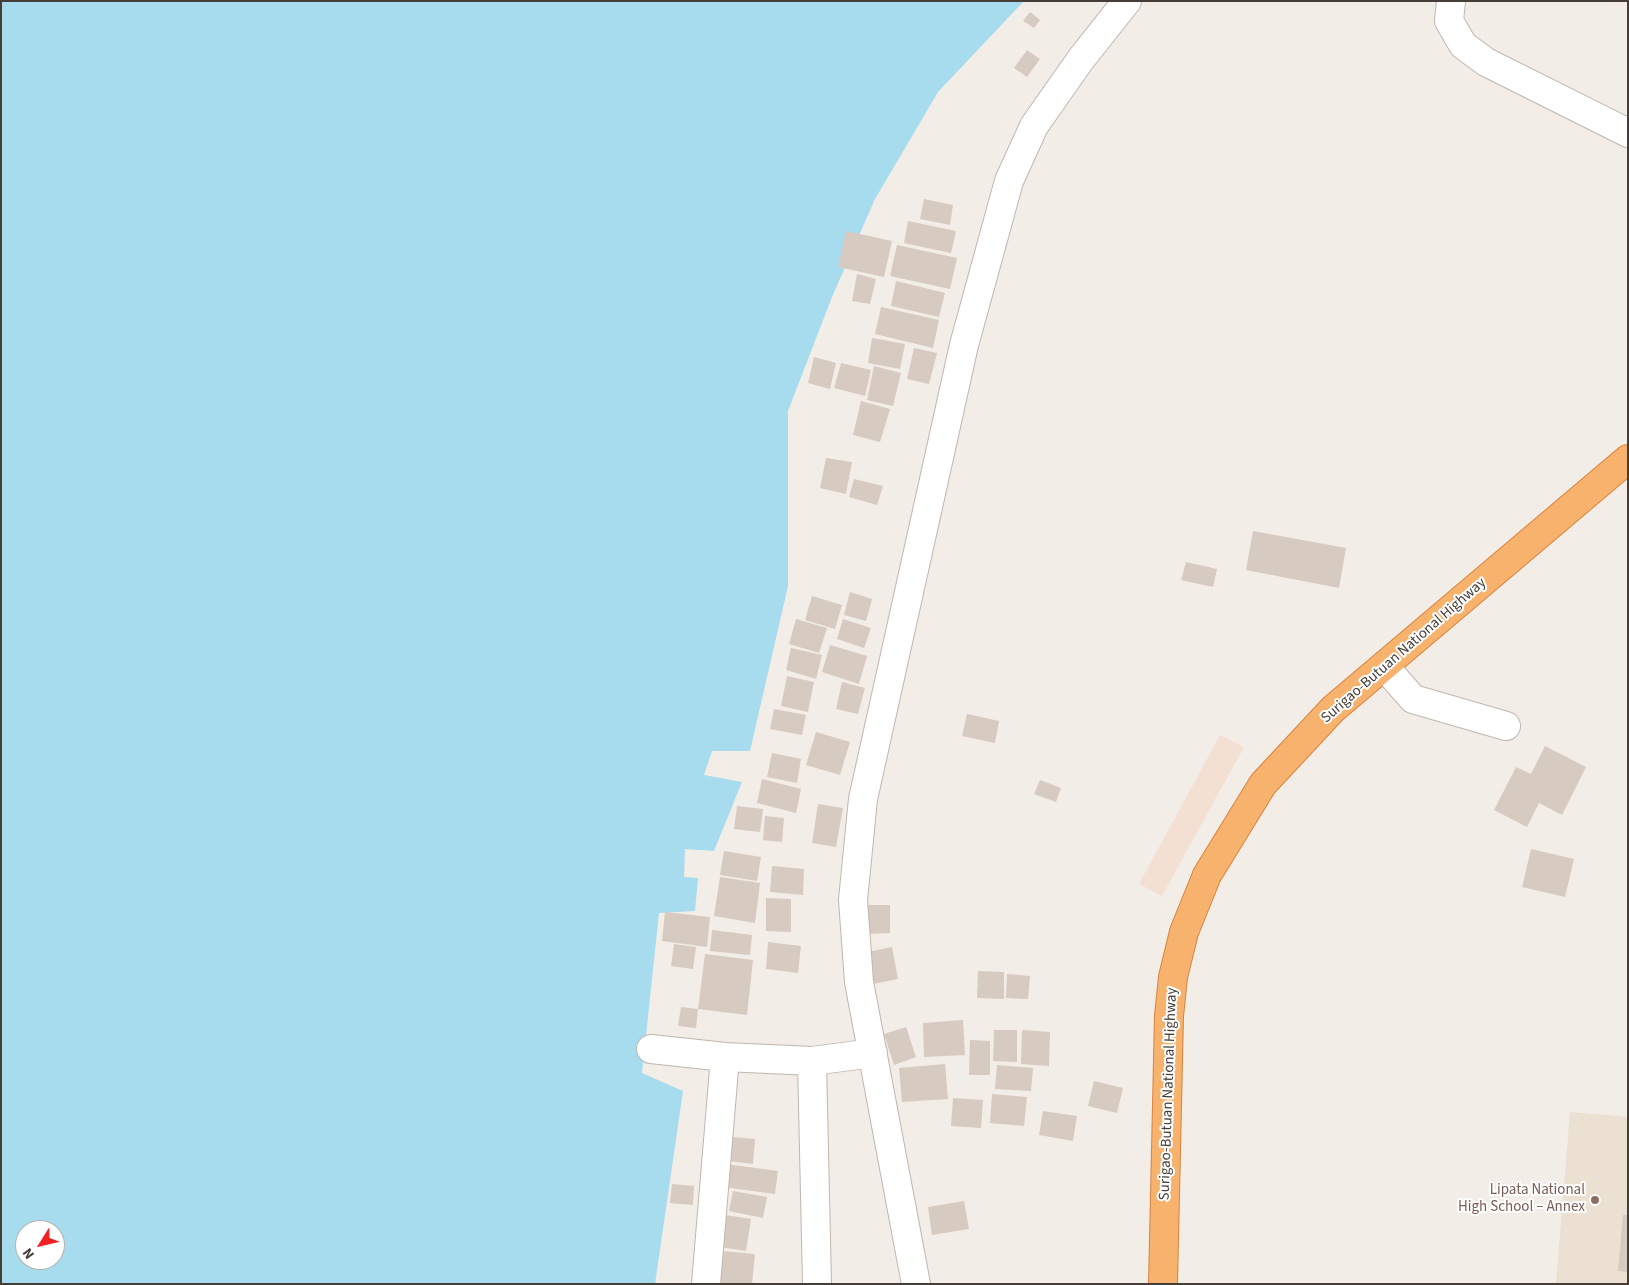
<!DOCTYPE html>
<html>
<head>
<meta charset="utf-8">
<style>
  body { margin:0 }
  #map { position:relative; width:1629px; height:1285px; overflow:hidden; background:#f3ede7; font-family:"Source Sans 3",sans-serif }
  canvas { display:block }
  .frame { position:absolute; inset:0; border:2px solid #453d36; pointer-events:none }
  .north { position:absolute; left:15px; top:1220px; width:50px; height:50px; box-sizing:border-box; background:#fff; border:1px solid #b5b1af; border-radius:50%; rotate:234deg; font-size:14px; font-weight:700; line-height:20px; text-align:center; color:#453d36 }
  .north::after { content:''; display:block; margin:auto; width:18px; height:22px; background:#f02125; clip-path:polygon(50% 0,100% 100%,50% 72%,0 100%) }
</style>
</head>
<body>
<div id="map">
<canvas width="1629" height="1285"></canvas>
<div class="frame"></div>
<div class="north">N</div>
</div>
<script>
const ctx = document.querySelector('canvas').getContext('2d');
ctx.lineJoin = 'round';
function fillPath(path, color) {
  ctx.fillStyle = color;
  ctx.fill(path, 'evenodd');
}
function stroke(path, color, width, dash) {
  ctx.strokeStyle = color;
  ctx.lineWidth = width;
  ctx.lineCap = dash ? 'butt' : 'round';
  ctx.setLineDash(dash || []);
  ctx.stroke(path);
}
function label(font, color, halo, rows, align = 'center') {
  ctx.font = font + ' "Source Sans 3",sans-serif';
  ctx.lineWidth = 4;
  ctx.setLineDash([]);
  ctx.textBaseline = 'middle';
  ctx.strokeStyle = halo;
  ctx.fillStyle = color;
  for (const [text, x, y, turn = 0] of rows) {
    ctx.save();
    ctx.translate(x, y);
    ctx.rotate((+turn || 0) * Math.PI / 180);
    ctx.textAlign = isNaN(turn) ? turn : align;
    if (halo) ctx.strokeText(text, 0, 0);
    ctx.fillText(text, 0, 0);
    ctx.restore();
  }
}
fillPath(new Path2D(`
  M1220 735 1244 747 1162 896 1139 884Z`), '#f4e0d3');
fillPath(new Path2D(`
  M1570 1112 1628 1117V1284H1556Z`), '#ebe0d1');
fillPath(new Path2D(`
  M1 1H1024L938 92 875 199 832 297 788 411V586L750 751H712L704 775 742 782 714 851 685 849 684 877 698 878 695 911 659 913 642 1073 683 1091 655 1284H1ZM25 1230H55V1260H25Z`), '#a6dced');
fillPath(new Path2D(`
  M1030 12 1040 20 1034 28 1023 21Z
  M1027 50 1040 59 1027 77 1014 68Z
  M924 199 953 205 950 225 920 219Z
  M908 221 956 231 951 253 904 243Z
  M846 231 892 241 884 277 838 267Z
  M897 245 957 258 950 289 890 276Z
  M857 274 876 279 870 304 852 301Z
  M896 281 945 293 939 317 891 306Z
  M881 307 939 320 933 348 875 334Z
  M872 338 905 344 900 369 868 363Z
  M914 348 937 353 929 384 907 379Z
  M814 357 836 363 830 389 808 383Z
  M841 363 871 370 865 396 834 388Z
  M874 366 901 373 893 406 867 400Z
  M861 401 890 409 880 442 853 435Z
  M826 458 852 462 846 494 820 488Z
  M854 479 883 486 877 505 849 497Z
  M1253 531 1346 548 1339 588 1246 570Z
  M1186 562 1217 569 1213 587 1181 580Z
  M850 592 872 599 866 621 844 615Z
  M812 596 842 605 835 629 805 620Z
  M796 619 827 628 819 653 789 644Z
  M843 619 871 628 864 648 837 639Z
  M830 645 867 656 859 684 822 672Z
  M791 648 822 655 816 679 786 670Z
  M787 676 814 682 808 712 781 706Z
  M842 682 865 688 858 714 836 709Z
  M774 709 806 715 802 735 770 729Z
  M967 714 999 721 995 743 962 736Z
  M816 732 850 742 840 775 806 765Z
  M1545 746 1586 767 1562 815 1539 803 1527 827 1494 810 1516 767 1531 774Z
  M772 753 801 759 797 783 767 777Z
  M762 779 801 789 796 813 757 803Z
  M1040 780 1061 788 1056 802 1034 794Z
  M818 804 843 808 836 847 812 843Z
  M737 806 763 809 760 832 734 829Z
  M765 816 784 818 782 842 763 840Z
  M1531 849 1574 859 1565 897 1522 887Z
  M724 851 761 857 757 881 720 875Z
  M772 866 804 869 803 895 770 892Z
  M720 877 760 883 755 923 714 916Z
  M766 898 791 899V932L766 931Z
  M865 905H890V933L865 934Z
  M665 912 710 917 707 947 662 941Z
  M712 930 752 935 750 955 710 951Z
  M768 942 801 946 798 973 766 969Z
  M674 944 696 947 693 969 671 966Z
  M892 947 898 979 873 984 867 952Z
  M705 954 753 960 747 1015 698 1009Z
  M978 971 1004 972V999L977 998Z
  M1007 974 1030 976 1028 999 1006 998Z
  M681 1007 698 1009 696 1028 678 1026Z
  M963 1020 965 1055 924 1057 923 1023Z
  M906 1027 916 1057 894 1065 884 1034Z
  M994 1030H1017V1062L993 1061Z
  M1022 1030 1050 1032 1049 1066 1021 1064Z
  M970 1040 990 1041V1075H969Z
  M945 1064 948 1099 902 1102 899 1068Z
  M997 1065 1033 1068 1031 1091 995 1089Z
  M1094 1081 1123 1088 1117 1113 1088 1106Z
  M992 1094 1027 1097 1024 1126 990 1123Z
  M953 1098 983 1100 981 1128 951 1126Z
  M1043 1111 1077 1116 1073 1141 1039 1135Z
  M722 1136 755 1139 753 1164 720 1160Z
  M726 1164 778 1171 775 1194 723 1187Z
  M672 1184 694 1186 693 1205 670 1203Z
  M733 1191 767 1197 763 1218 729 1211Z
  M964 1201 969 1229 932 1235 928 1207Z
  M719 1214 751 1219 746 1251 714 1246Z
  M1623 1215H1628V1272L1618 1271Z
  M721 1251 755 1254 752 1284H718Z`), '#d7cac0');
const minor = new Path2D(`
  M1451 1 1449 21 1463 45 1486 62 1628 133
  M1384 666 1413 699 1506 726
  M651 1049 725 1057 812 1061 873 1053
  M812 1061 817 1284
  M706 1284 725 1057
  M916 1284 859 982 853 900 863 799 964 345 1009 181 1034 126 1081 59 1127 1`);
const highway = new Path2D(`
  M1163 1284 1169 1016 1173 977 1184 932 1207 875 1263 784 1333 709 1628 459`);
stroke(minor, '#c1b6ad', 30);
stroke(highway, '#d6843e', 30);
stroke(minor, '#fff', 28);
stroke(highway, '#f7b26e', 28);
for (const [x, y, r, color] of [
  [1595,1200,5,"#8d6e63"]
]) {
  const dot = new Path2D();
  dot.arc(x, y, r, 0, 2 * Math.PI);
  ctx.fillStyle = color;
  ctx.fill(dot);
  stroke(dot, '#fff', 2);
}
label('15px', '#453d36', '#fff', [
  ["Surigao-Butuan National Highway",1404,651,-41],
  ["Surigao-Butuan National Highway",1169,1094,-88]
]);
label('15px', '#785e54', '#fff', [
  ["Lipata National",1585,1191],
  ["High School – Annex",1585,1208]
], 'right');
</script>
</body>
</html>
